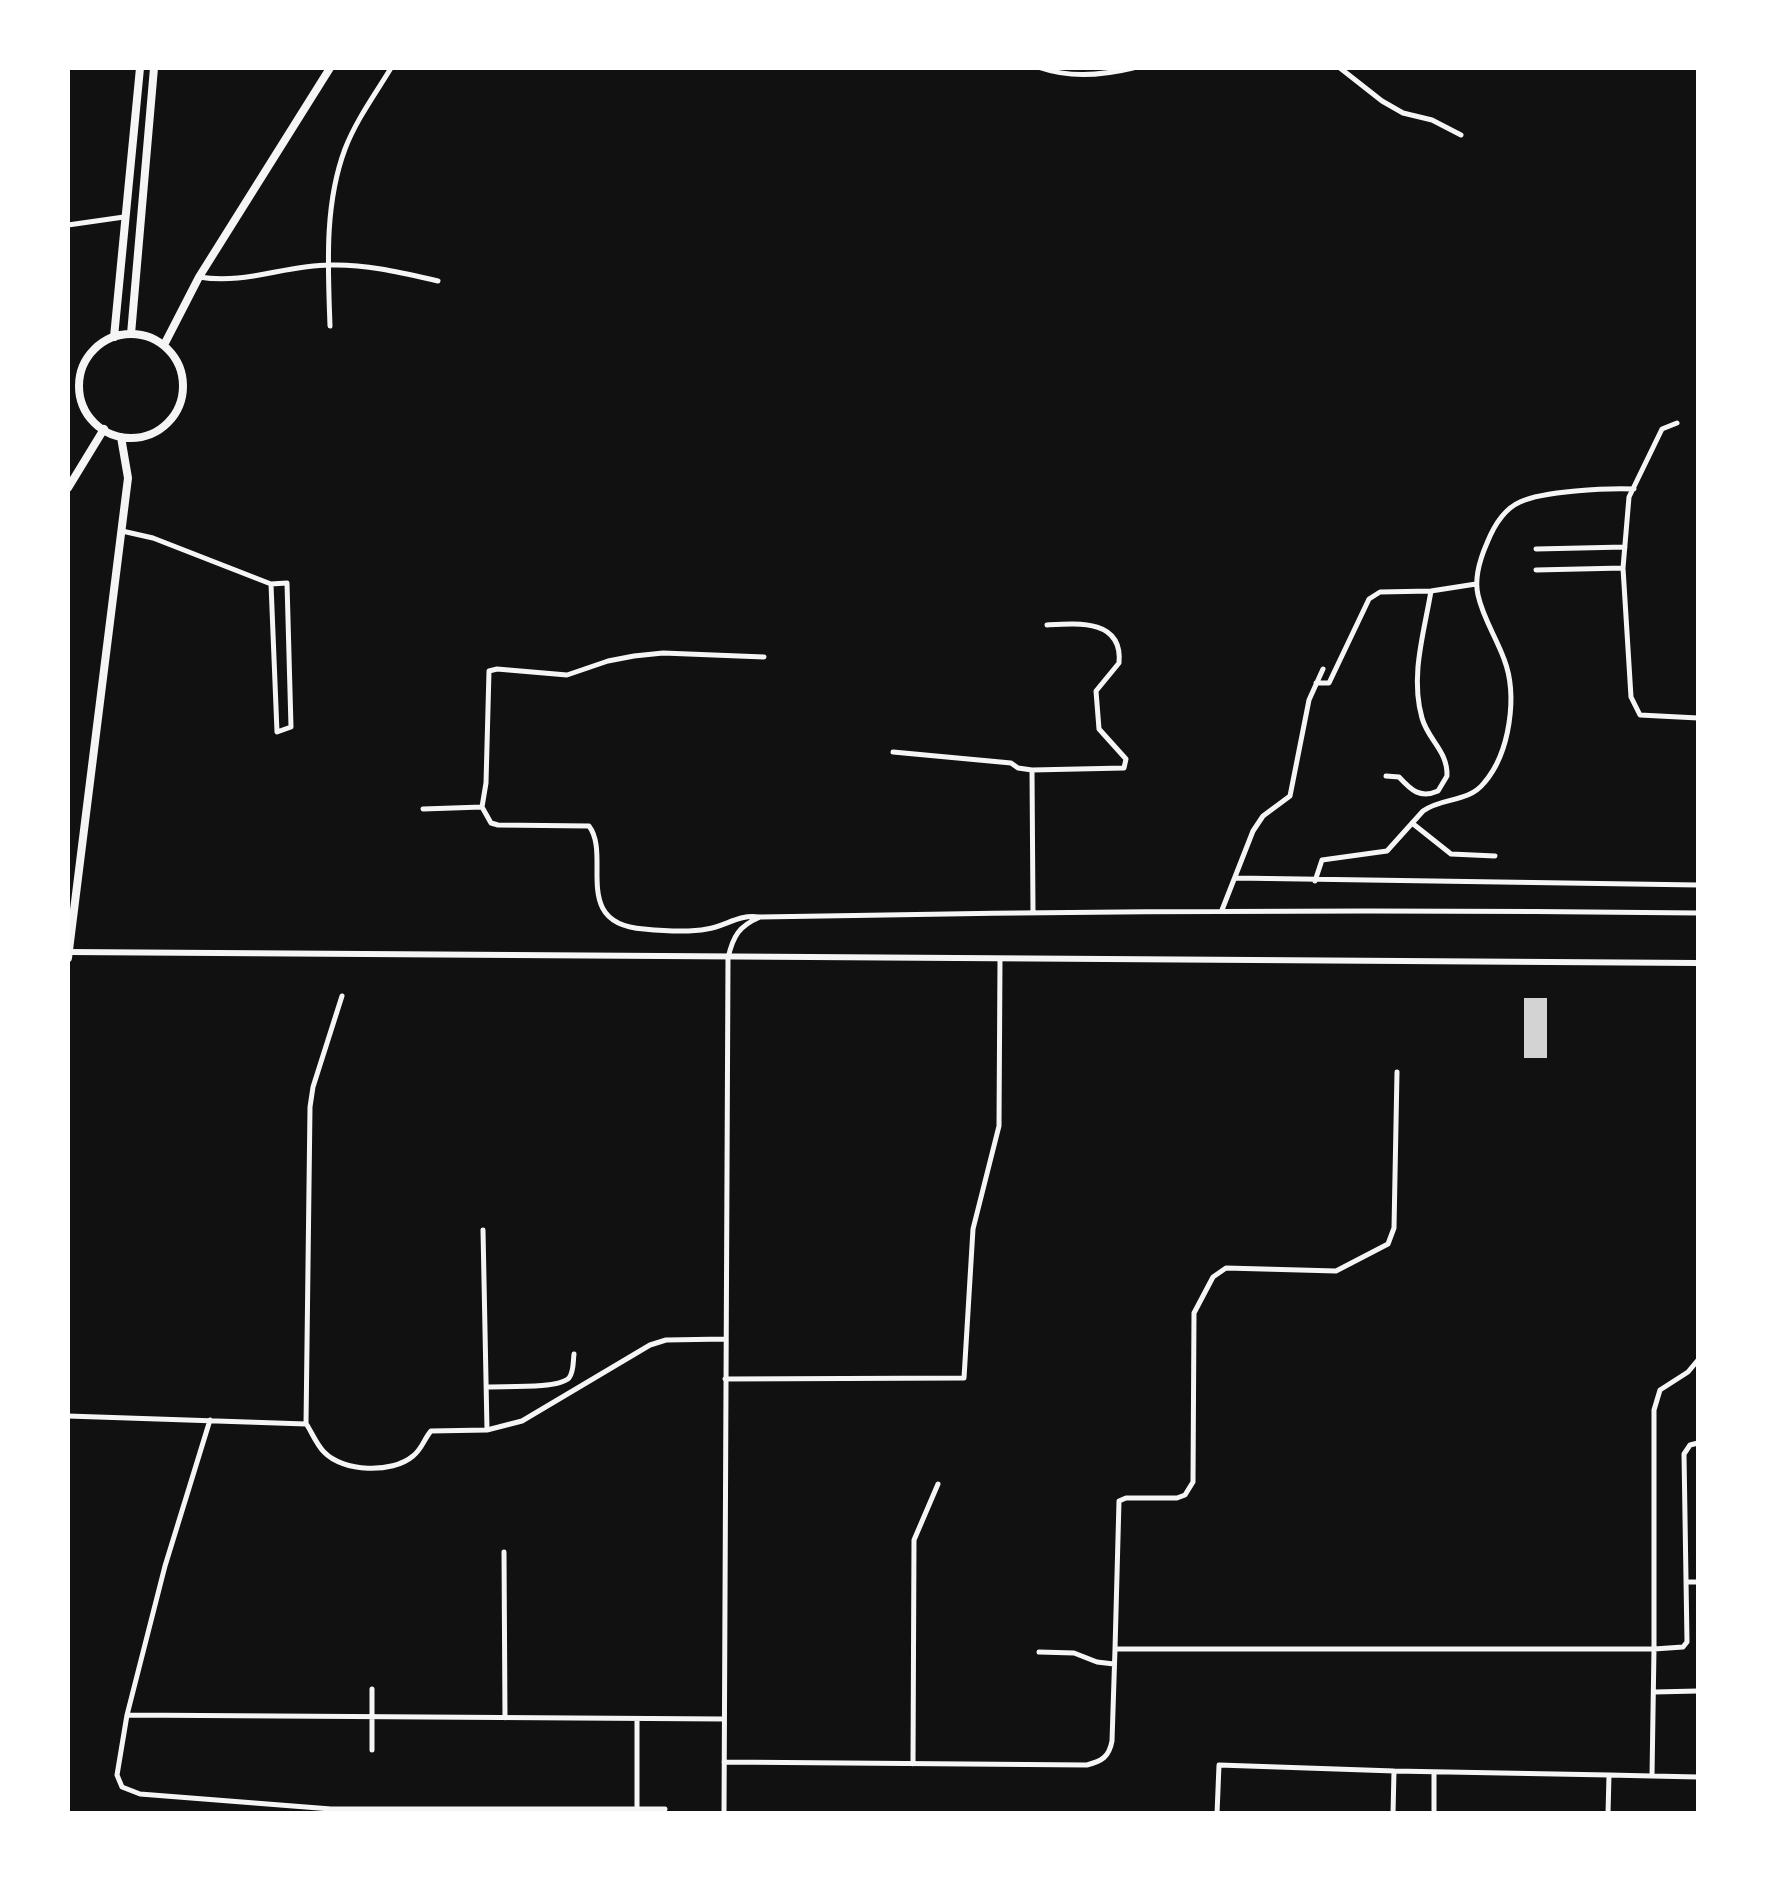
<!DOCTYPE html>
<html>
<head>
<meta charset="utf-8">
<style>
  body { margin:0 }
  #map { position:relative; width:1766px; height:1881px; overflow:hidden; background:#111; font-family:"Fira Sans",sans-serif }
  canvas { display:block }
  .frame { position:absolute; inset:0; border:70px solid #fff; pointer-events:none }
</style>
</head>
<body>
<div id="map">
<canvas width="1766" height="1881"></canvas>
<div class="frame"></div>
</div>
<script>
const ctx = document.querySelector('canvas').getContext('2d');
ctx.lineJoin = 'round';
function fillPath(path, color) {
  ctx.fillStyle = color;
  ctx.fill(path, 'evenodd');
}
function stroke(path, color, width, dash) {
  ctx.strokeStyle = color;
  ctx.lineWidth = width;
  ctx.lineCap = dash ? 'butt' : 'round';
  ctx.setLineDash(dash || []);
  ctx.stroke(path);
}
fillPath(new Path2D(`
  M1524 998H1547V1058H1524Z`), '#d3d3d3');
stroke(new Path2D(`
  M1041 68C1070 78 1104 75 1133 68
  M1340 68 1382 101 1403 113 1432 120 1461 135
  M68 225 124 217
  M199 277C245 285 285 265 330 265 367 264 403 273 438 281
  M330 326C328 267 324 205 345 149 356 120 376 93 391 68
  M1677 423 1662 429 1629 497 1623 568 1631 697 1640 715 1698 718
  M122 531 153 538 271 584 287 583 291 727 277 732 271 584
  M1536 549 1625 547
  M1536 570 1623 568
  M1316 683H1329L1369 599 1380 592 1431 591 1476 584
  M893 752 1011 763 1018 768 1032 770 1124 768 1126 759 1099 729 1096 691 1119 663C1123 619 1078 623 1047 625
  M1032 770 1033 912
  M1386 776 1399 777C1411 790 1420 799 1438 791L1447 776C1448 751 1428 740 1422 718 1410 676 1424 633 1431 591
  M482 807 486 783 489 671 497 669 567 675 608 661 634 656 663 653 764 657
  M423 809 482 807 491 823 498 825 589 826C612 856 570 924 644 929 664 931 687 933 707 929 726 926 739 914 759 917
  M1412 823 1451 854 1495 856
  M1235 878 1698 885
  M1315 881 1322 860 1387 851 1423 811C1442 797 1468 803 1484 783 1510 753 1518 695 1504 659 1496 637 1483 618 1478 595 1474 578 1480 559 1487 543 1493 528 1504 509 1520 502 1543 491 1607 488 1634 489
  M1222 910 1253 831 1263 816 1290 796 1309 700 1323 669
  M483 1230 487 1430
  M725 1379 964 1378 973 1229 999 1126 1000 959
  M488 1387C505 1386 558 1389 569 1378 574 1372 573 1361 574 1354
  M68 1416 306 1424 310 1107 313 1087 342 996
  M210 1420 165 1566 127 1715 117 1775 122 1787 140 1794 331 1809H665
  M307 1425C312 1433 317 1445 324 1452 343 1472 392 1474 413 1456 422 1449 424 1439 431 1431L487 1430 522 1421 650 1345 666 1340 725 1339
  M504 1552 505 1718
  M1687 1582H1698
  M1115 1649 1119 1501 1126 1498H1177L1185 1495 1193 1482 1194 1313 1213 1277 1226 1268 1336 1271 1388 1244 1394 1228 1397 1072
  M1039 1652 1074 1653 1097 1662 1114 1664
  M1654 1692 1698 1691
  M127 1715 724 1719
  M372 1750V1689
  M724 1762 1087 1765C1102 1761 1109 1757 1112 1741L1115 1649H1654V1410L1660 1390 1688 1372 1698 1360
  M913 1764 914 1540 938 1484
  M1394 1771 1609 1775
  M1434 1773V1814
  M1652 1776 1698 1777
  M637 1808V1719
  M724 1814 728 958C733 936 739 926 760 917 1073 911 1385 909 1698 913
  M1217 1814 1219 1765 1394 1771 1393 1814
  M1608 1814 1609 1775 1652 1776 1654 1649 1683 1647 1687 1642 1684 1454 1690 1445 1698 1443`), '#f5f5f5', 5);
stroke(new Path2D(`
  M68 952 1698 963`), '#f5f5f5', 6);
stroke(new Path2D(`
  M131 334 154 68
  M79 386a52 52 0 1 1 104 0a52 52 0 1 1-104 0Z
  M114 337 140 68
  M164 345 199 277 330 68
  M68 488 104 429
  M68 958 128 478 121 437`), '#f5f5f5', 8);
</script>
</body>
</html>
